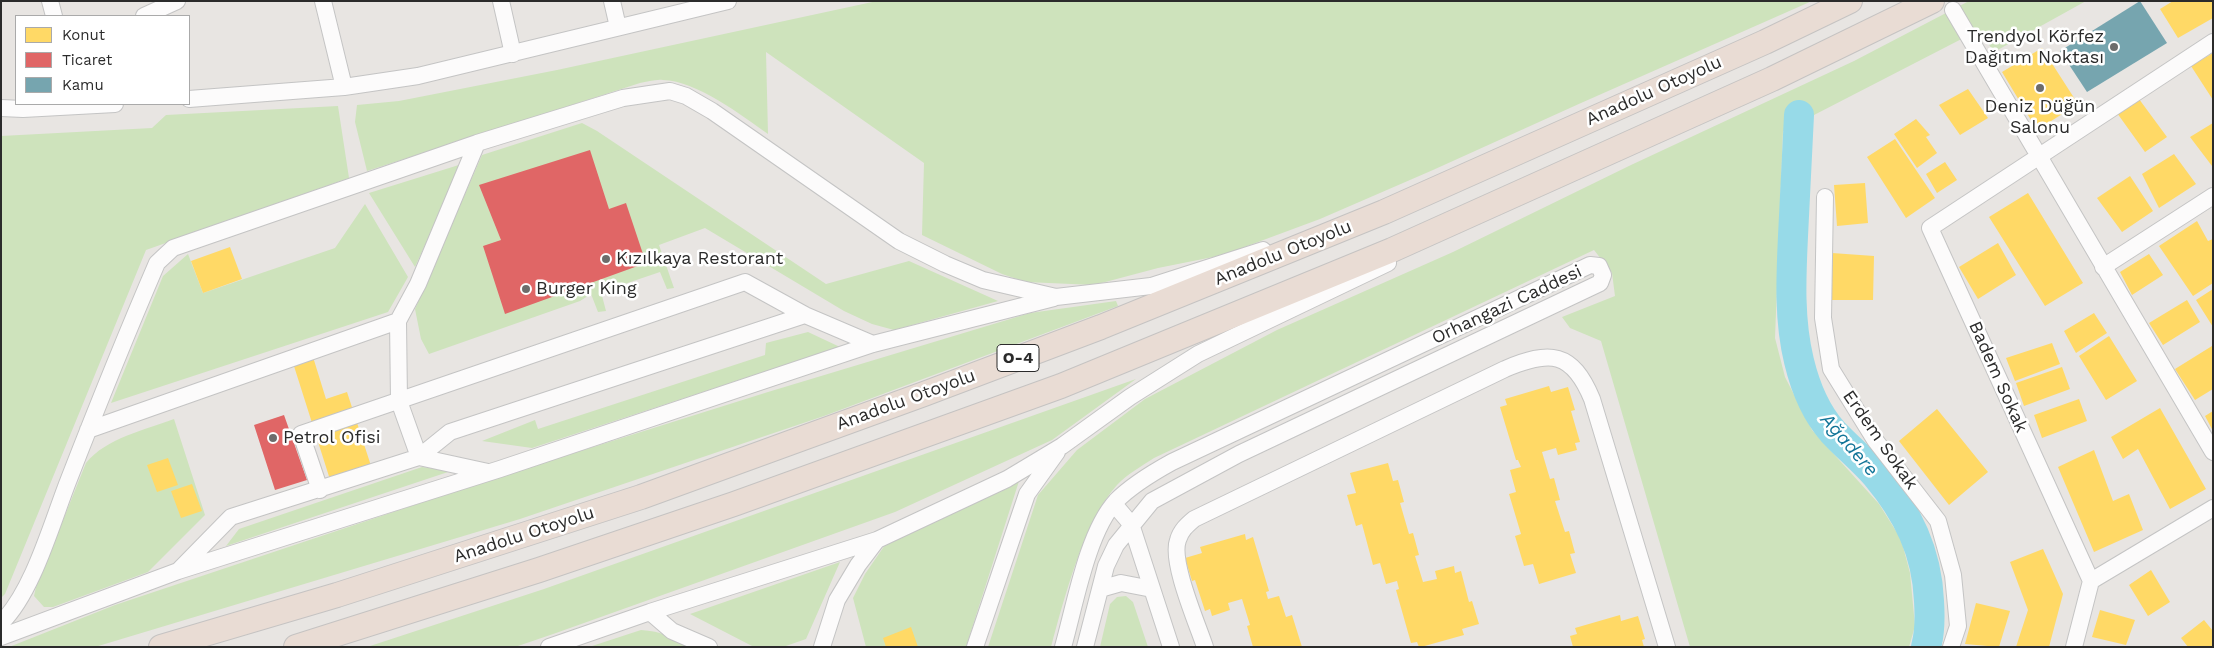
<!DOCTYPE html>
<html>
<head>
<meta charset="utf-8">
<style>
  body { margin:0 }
  #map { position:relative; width:2214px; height:648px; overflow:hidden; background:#e8e5e2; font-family:"Work Sans",sans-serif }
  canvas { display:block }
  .frame { position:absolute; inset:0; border:2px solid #2b2b2b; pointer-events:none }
  .legend { position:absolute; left:15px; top:15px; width:175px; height:90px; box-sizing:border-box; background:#fff; border:1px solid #aaa; margin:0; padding:6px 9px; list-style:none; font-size:15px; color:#2b2b2b }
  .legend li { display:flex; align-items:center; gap:10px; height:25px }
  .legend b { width:25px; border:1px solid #aaa }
</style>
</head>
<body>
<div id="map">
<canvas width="2214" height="648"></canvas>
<div class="frame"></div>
<ul class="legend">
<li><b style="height:14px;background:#ffd966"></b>Konut</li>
<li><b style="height:14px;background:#e06666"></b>Ticaret</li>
<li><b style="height:14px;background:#76a5af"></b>Kamu</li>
</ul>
</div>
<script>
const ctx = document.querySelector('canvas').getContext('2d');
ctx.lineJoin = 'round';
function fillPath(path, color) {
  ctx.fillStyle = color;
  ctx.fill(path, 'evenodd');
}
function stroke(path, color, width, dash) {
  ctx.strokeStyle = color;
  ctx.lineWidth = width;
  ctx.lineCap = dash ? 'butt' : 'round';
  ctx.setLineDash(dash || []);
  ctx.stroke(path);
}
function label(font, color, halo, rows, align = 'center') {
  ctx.font = font + ' "Work Sans",sans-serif';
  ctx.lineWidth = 5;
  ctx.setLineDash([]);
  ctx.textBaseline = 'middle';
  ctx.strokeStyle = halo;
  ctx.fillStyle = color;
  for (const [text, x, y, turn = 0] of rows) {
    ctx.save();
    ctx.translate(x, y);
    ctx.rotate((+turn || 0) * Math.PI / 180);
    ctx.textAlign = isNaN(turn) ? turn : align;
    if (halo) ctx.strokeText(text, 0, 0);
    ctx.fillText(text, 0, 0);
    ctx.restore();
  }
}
fillPath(new Path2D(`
  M877 1H1812L1581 103 1433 170 1320 219 1223 255 1158 268 1094 285 1026 282 1002 274 922 235 924 163 766 52 768 134C741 115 697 81 663 80 656 79 647 82 640 83L367 171 355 122 357 105 399 101 557 70Z
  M1969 1H2086L1994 52 1979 30 1783 131 1775 338 1785 377 1812 430 1879 504 1901 539 1910 573 1915 626 1909 647H1690L1601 341 1570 328 1562 317 1615 296 1612 273 1594 250 1154 458C1142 466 1127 474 1117 485 1084 521 1064 599 1051 647H988L1038 495 1077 450 1145 399 1277 330 1453 252 1631 165 1854 61Z
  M338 106 349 178 146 250 5 594 1 598V136L152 128 166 115Z
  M582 123 597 131 826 284 909 261 998 301 894 330 872 324 844 311 705 228 659 245 674 288 667 289 660 272 601 292 606 311 598 312 591 294 580 301 429 354 421 339 415 309 482 155Z
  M462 164 415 267 369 193Z
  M365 204 408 277 388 312 111 403 163 276 188 254 203 293 335 248Z
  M1116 301 1118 306 824 416 520 519 95 647H9L115 605 504 475 768 392 1030 313Z
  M808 332 840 347 532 448 482 441 535 420 538 429 765 355 766 343Z
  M1136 379 1052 440 895 512 556 633 515 647H367L544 589Z
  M174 419 205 515 148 572 53 607H44L34 596 36 587 86 463C106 438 145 430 174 419Z
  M422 467 451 471 226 546 239 529Z
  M1019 481 966 647H866L853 598 865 574 885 545Z
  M840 562 806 639 783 647H754L690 614Z
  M1126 596 1133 602 1148 647H1100L1110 604 1117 597Z
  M641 630C661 631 675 638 692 647H589Z`), '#cee3bc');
fillPath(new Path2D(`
  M2173 1H2213V18L2178 38 2160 9Z
  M2042 48 2078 104 2037 130 2002 72Z
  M2213 53V100L2191 66Z
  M1968 89 1988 118 1960 135 1939 105Z
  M2139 99 2167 137 2145 152 2117 113Z
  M1916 119 1930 135 1926 137 1937 153 1917 168 1894 134Z
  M2213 123V165L2212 166 2190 137Z
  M1895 139 1935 198 1906 218 1867 157Z
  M2174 154 2196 184 2159 208 2142 174Z
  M1945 162 1957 180 1937 193 1926 174Z
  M2130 176 2153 211 2122 232 2097 198Z
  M1865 183 1868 223 1837 226 1834 185Z
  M2028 193 2083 283 2045 306 1989 217Z
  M2197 221 2208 241 2213 239V283L2193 296 2159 246Z
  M1998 243 2016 275 1978 299 1959 267Z
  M230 247 242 279 203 293 191 261Z
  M1832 253 1874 256 1873 300H1831Z
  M2149 254 2163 275 2132 295 2120 272Z
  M2213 289V327L2196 300Z
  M2187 300 2200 322 2163 345 2149 323Z
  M2094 313 2107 333 2076 353 2064 331Z
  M2109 336 2137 381 2106 400 2079 356Z
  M2052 343 2060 364 2015 381 2006 358Z
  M2212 346 2213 389 2195 400 2175 369Z
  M313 357 326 399 347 392 374 475 333 489 293 363Z
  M2062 367 2070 389 2024 406 2016 383Z
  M1549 386 1551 392 1568 387 1575 410 1571 411 1580 442 1575 443 1577 450 1558 455 1556 448 1542 452 1550 479 1554 478 1560 500 1555 501 1565 532 1569 531 1575 553 1570 554 1576 573 1539 584 1533 564 1524 566 1515 536 1521 534 1509 494 1516 492 1510 470 1521 467 1518 460H1516L1500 407 1507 405 1505 399Z
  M2079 399 2087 421 2042 438 2034 415Z
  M2160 408 2206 489 2170 509 2138 449 2123 459 2111 437Z
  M1937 409 1988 472 1949 505 1899 441Z
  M2213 411V431L2205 416Z
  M2094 450 2113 501 2129 494 2143 530 2094 552 2058 467Z
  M168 458 178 485 157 492 147 465Z
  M1388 463 1393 481 1398 480 1404 502 1400 503 1409 534 1413 533 1419 555 1415 556 1423 582 1437 579 1435 571 1454 566 1455 573 1461 571 1469 602 1472 601 1479 624 1462 629 1464 635 1421 647H1419L1417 642 1411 643 1396 590 1399 589 1397 581 1386 584 1380 563 1373 565 1362 524 1356 526 1347 495 1356 493 1350 473Z
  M192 484 202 511 181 518 171 491Z
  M1245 534 1246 540 1253 537 1269 591 1266 592 1268 599 1279 596 1286 617 1292 615 1302 647H1253L1247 626 1250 625 1242 599 1228 603 1230 610 1212 616 1210 609 1205 611 1195 580 1192 581 1185 558 1202 553 1200 547Z
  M2043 549 2063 594 2049 647H2016L2028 610 2010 562Z
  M2151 570 2170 602 2148 616 2129 585Z
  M1976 603 2010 611 1999 647 1965 644Z
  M2100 610 2135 620 2126 645 2092 637Z
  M1620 615 1621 621 1638 616 1645 639 1642 640 1644 647H1573L1570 636 1577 634 1575 628Z
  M2204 620 2213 631V647H2188L2181 638Z
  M911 627 918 647H886L883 638Z`), '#ffd966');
fillPath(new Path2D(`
  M590 150 609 209 626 203 646 263 505 314 483 246 501 240 479 185Z
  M284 415 307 480 275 490 254 425Z`), '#e06666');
fillPath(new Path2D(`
  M2140 1 2167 43 2087 92 2060 51Z`), '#76a5af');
stroke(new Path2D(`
  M1799 115C1797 155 1795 196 1793 236 1791 278 1789 320 1799 361 1805 386 1816 413 1833 432 1847 447 1863 460 1876 475 1908 513 1927 552 1929 601 1930 616 1930 633 1926 647`), '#97dae8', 30);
const minor = new Path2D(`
  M50 1 54 16
  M323 1 344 87
  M501 1 513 54
  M612 1 618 27
  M1953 10 2213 452
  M144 16 177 1
  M189 99 344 87 418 76 728 1
  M1 108 23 109 115 104
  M477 143 418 284 398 321 399 401 419 457 450 432 805 315
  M1825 197 1823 318 1831 369 1875 440 1938 521 1953 575 1958 626 1951 647
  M2103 267 2213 196
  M88 430 398 321
  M320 490 301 434 745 282 805 315 873 344
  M1114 504 1131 524 1171 647
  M180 569 231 517 419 457 488 472
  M2091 581 2213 508
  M1100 589 1121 583 1152 589
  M650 612 672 631 709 647
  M1 623C33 592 52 522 69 479 97 407 126 335 157 263L173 248 477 143 623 98 670 91 686 96 712 111 899 241 945 264 983 280 1056 297 1151 286 1263 250
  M1 637 178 571 500 469 873 344 1054 298
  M549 647 650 612 877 540 1007 479 1062 446 1130 397 1198 354 1388 263
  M822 647 837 600 858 565 877 540
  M975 647 1027 494 1057 452
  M1063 647C1075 605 1087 533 1116 501 1132 485 1152 473 1172 462L1590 265 1599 266 1603 275 1600 283 1239 454 1152 501 1116 545 1106 566 1085 647
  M1205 647C1197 623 1170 561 1178 540 1181 530 1187 525 1194 519L1505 369C1550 350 1572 351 1592 399L1667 647
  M2074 647 2091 581 1930 228 2213 42`);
const highway = new Path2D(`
  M161 647 337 595 641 497 924 394 1101 327 1384 212 1765 42 1850 1
  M296 647 539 570 734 504 1061 386 1392 250 1772 79 1932 1`);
stroke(minor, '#c4c4c4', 18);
stroke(highway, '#c5c3c2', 26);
stroke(minor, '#fcfbfb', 16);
stroke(highway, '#e9dcd4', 24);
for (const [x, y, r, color] of [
  [2114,47,5,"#6d6c6b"],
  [2040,88,5,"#6d6c6b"],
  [606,259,5,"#6d6c6b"],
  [526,289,5,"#6d6c6b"],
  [273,438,5,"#6d6c6b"]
]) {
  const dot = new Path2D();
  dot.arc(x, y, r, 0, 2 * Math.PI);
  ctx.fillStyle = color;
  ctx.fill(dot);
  stroke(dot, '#fff', 2);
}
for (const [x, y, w] of [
  [1018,358,42]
]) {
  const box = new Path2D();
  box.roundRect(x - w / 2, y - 13.5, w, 27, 4);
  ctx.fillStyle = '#fff';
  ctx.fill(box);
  stroke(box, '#2b2b2b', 1);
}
label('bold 16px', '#2b2b2b', null, [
  ["O-4",1018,358]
]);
label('18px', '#2b2b2b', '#fff', [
  ["Trendyol Körfez",2104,37,"right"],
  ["Dağıtım Noktası",2104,58,"right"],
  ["Deniz Düğün",2040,107,"center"],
  ["Salonu",2040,128,"center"],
  ["Kızılkaya Restorant",616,259],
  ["Burger King",536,289],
  ["Petrol Ofisi",283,438]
], 'left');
label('18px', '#2b2b2b', '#fff', [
  ["Anadolu Otoyolu",1654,91,-24],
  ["Anadolu Otoyolu",1283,253,-22],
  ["Orhangazi Caddesi",1507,305,-25],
  ["Badem Sokak",1998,377,66],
  ["Anadolu Otoyolu",906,400,-20],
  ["Erdem Sokak",1880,440,55],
  ["Anadolu Otoyolu",524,535,-18]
]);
label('italic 19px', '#127598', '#fff', [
  ["Ağadere",1849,445,49]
]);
</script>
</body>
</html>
